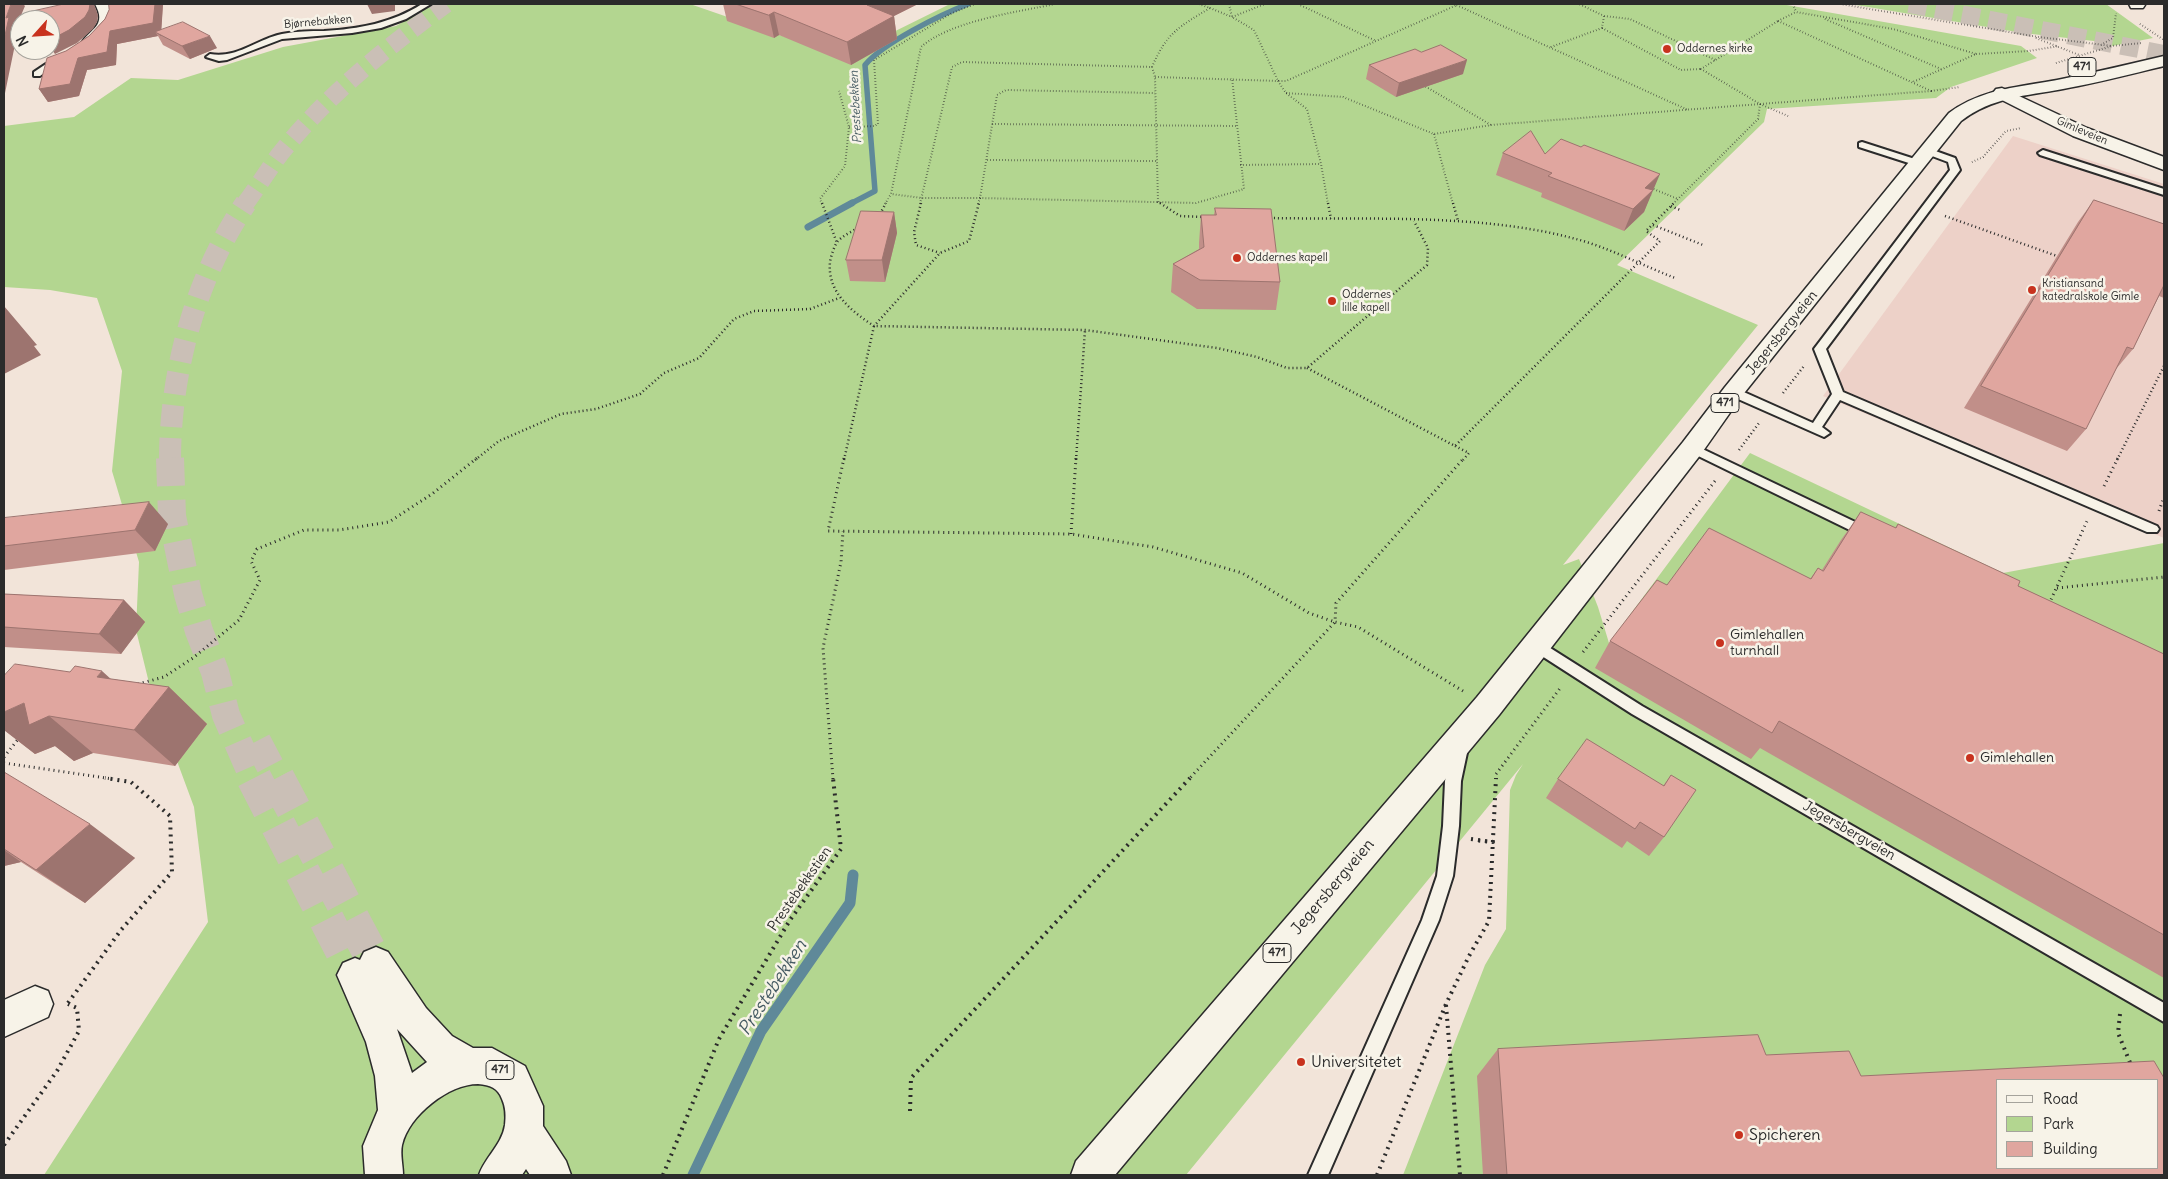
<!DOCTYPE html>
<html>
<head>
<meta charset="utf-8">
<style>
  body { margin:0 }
  #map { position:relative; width:2168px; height:1179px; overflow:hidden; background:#f2e4d9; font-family:Delius,sans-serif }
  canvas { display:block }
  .frame { position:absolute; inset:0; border:5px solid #2b2b2b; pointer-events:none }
  .legend { position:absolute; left:1996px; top:1079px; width:162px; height:90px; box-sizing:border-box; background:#f7f3e8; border:1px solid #a5a39c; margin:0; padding:6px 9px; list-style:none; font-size:15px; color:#2b2b2b }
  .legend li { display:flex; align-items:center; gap:10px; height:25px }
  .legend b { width:25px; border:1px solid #a5a39c }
  .north { position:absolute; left:10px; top:10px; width:50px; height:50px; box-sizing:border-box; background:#f7f3e8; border:1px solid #a5a39c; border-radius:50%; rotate:244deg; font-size:14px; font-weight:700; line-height:20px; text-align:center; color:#2b2b2b }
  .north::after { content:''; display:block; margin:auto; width:18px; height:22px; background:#c8321e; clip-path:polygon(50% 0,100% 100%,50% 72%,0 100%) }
</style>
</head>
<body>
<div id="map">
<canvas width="2168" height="1179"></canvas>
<div class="frame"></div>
<ul class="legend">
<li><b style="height:6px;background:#f7f3e8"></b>Road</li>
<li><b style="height:14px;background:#b3d690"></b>Park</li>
<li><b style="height:14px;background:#e0a69f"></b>Building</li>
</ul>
<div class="north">N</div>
</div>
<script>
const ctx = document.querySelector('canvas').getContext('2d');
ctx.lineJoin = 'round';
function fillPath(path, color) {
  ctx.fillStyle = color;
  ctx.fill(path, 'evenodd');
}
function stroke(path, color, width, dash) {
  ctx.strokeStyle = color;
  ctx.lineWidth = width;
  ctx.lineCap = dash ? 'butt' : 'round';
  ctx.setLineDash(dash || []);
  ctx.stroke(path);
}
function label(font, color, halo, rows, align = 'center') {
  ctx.font = font + ' Delius,sans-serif';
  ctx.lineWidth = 5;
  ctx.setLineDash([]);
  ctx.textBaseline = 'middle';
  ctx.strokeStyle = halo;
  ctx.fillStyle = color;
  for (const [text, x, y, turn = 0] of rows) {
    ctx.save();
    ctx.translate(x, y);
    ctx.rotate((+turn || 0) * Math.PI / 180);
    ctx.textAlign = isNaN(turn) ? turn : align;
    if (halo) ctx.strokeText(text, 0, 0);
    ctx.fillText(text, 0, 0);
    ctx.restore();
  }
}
fillPath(new Path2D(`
  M2013 136 2164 184V538L1823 396Z`), '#edd1c8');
fillPath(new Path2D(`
  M434 4H690L823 50 861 48 950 4H1781L2021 46 2037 58 1951 87 1936 98 1767 109 1764 122 1617 265 1758 325 1563 565 1579 559 1598 607 1609 643 1750 453 2003 573 2164 543V1175H1403L1485 965 1506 929 1510 790 1516 775 1523 764 1186 1175H44L208 922 194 807 151 691 136 630 139 562 112 471 122 371 97 298 50 290 4 287V126L74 117 131 78 178 80 283 47 396 26ZM1997 1080H2157V1168H1997Z
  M1850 4H2106L2153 38 2112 46 2094 41 2023 33Z`), '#b3d690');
stroke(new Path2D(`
  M850 204 875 191 865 65C883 43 940 15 968 4`), '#5f8999', 5.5);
stroke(new Path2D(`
  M808 227 852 203`), '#5f8999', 7);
stroke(new Path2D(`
  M693 1175 761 1031 850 903 853 875`), '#5f8999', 11);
stroke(new Path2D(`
  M245 204C257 188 268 170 280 154 327 95 385 49 446 4`), '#cabfb6', 18, [18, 9]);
stroke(new Path2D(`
  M170 460C170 372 196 276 246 203`), '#cabfb6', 22, [22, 11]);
stroke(new Path2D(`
  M170 458 172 516 188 594 199 631 215 672 226 715 254 779
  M257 741 277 779`), '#cabfb6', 28, [28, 14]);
stroke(new Path2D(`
  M254 778 355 975
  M277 778 376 964`), '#cabfb6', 35, [35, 18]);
stroke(new Path2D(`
  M1909 4 2164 54`), '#cabfb6', 18, [18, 9]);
const service = new Path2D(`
  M422 4H431L406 19 381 28 352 33 282 39 227 60 219 61 206 57 210 54C237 59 257 39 282 34 296 31 310 31 324 31 359 29 392 23 422 4Z
  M46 64 53 66 40 76H34V72Z
  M1862 142 1921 161 1923 163 1921 165H1915L1859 147V143Z
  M1927 148 1955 158 1960 170 1826 349 1843 392 2157 526 2159 529 2157 532H2147L1840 400 1822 427 1830 433 1824 437 1729 395 1727 392 1729 389H1737L1813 423 1832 394 1814 349 1950 170 1948 162 1924 153V149Z
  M2043 150 2164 189V195L2040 155 2038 153Z
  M1692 444 1872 530 1874 533 1872 536H1862L1688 451 1686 448Z
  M1536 639 1642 706 2164 1003V1022L1632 714 1531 649 1529 645 1531 641Z
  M1460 741 1465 743 1468 748 1461 781 1459 826 1453 876 1439 920 1328 1175H1308L1422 920 1437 876 1443 826 1445 781 1452 748 1455 743Z`);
const minor = new Path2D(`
  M95 4H111C121 21 105 52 83 47L81 43C91 28 107 26 95 4Z
  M2129 4H2145V5L2143 8H2131Z
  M35 986 48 991 53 1004 48 1017 4 1037V1000Z`);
const tertiary = new Path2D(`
  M2002 88 2087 128 2164 157V170L2073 136 1996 97 1993 93 1996 89Z`);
const primary = new Path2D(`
  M2164 56V66C2131 74 2097 83 2063 89 2026 96 1992 97 1961 121L1741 397 1701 454 1499 715 1115 1175H1071L1076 1161 1477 697 1683 442 1725 387 1949 113C1982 88 2022 87 2062 79 2096 72 2130 64 2164 56Z
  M376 947 388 952 426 1008 452 1036 473 1048H492L525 1066 543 1106V1126L566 1161 571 1175H530L526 1169 522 1175H479C485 1157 502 1145 505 1125 506 1116 506 1108 502 1099 498 1088 490 1085 478 1084 449 1084 409 1115 402 1145 400 1154 403 1166 403 1175H365L363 1146 378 1110 375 1076 366 1042 337 975 343 963 355 958 360 960 364 952ZM397 1029 427 1062 412 1073Z`);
stroke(service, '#2b2b2b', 4);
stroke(minor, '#2b2b2b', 3);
stroke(tertiary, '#2b2b2b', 3);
stroke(primary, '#2b2b2b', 3);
stroke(new Path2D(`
  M1055 4C1017 12 950 21 921 47L891 194 922 198H980L997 95 1006 90 1155 93
  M1229 4 1232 17 1254 30 1278 81H1286L1457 5
  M1298 4 1376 41
  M1454 4 1688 110
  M1793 4 1796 12
  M1840 4 2039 37 2112 46
  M1210 8 1232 17 1265 4
  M1604 16 1630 19 1715 60
  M1825 19 1941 69
  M1778 21 1796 12 1893 29 1976 54 1913 82
  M1778 21 1931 91 1760 104 1701 69Z
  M2140 24 2164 40
  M1602 28 1681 70 1701 69
  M2036 38 2079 55
  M2101 45 2113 38 2116 13
  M1551 47 1602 28 1604 16 1579 4
  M1976 54 2029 51 2059 46
  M2056 63 2112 46 2142 43
  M1152 67C1167 32 1179 27 1210 8L1199 4
  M1155 77 1278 81 1286 93 1307 109 1321 164 1328 204
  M1423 85 1491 125
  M1931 91 1960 87
  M1286 93 1343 97 1434 134 1491 125 1760 104
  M1760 104 1788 116
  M992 124 1236 126
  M849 127 874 126 878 124 874 60 952 13 975 4
  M1434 134 1453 204
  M987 160 1158 161
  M1972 162 1983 157 2006 131 2021 128
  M1240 165 1321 164
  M1651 188 1678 199
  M822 204 820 199 845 166 849 127 839 91
  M885 204 891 194
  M920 204 952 67 962 62 1152 67 1155 77 1158 202 1162 204
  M978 204 980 198 1196 203 1244 189 1232 78
  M1673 204 1758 119 1760 104`), '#2b2b2b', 2, [0.5, 2.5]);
stroke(new Path2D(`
  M822 203 837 243
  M921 203 914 232 916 245 940 253
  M1160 203 1180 216 1204 217
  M1328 203 1331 219
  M1453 203 1458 221
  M1671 206 1680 210
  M880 214 886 203
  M1945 216 2057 256
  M1270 218C1369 220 1480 213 1576 239 1607 247 1644 266 1675 278
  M1653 225 1703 245
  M858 228C851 232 844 235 838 241 834 246 831 256 830 262 827 292 851 311 874 326L940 253 969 241 979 203
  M1307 368 1455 446 1660 241 1646 231 1674 203
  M1783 393 1804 366
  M1455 446 1469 453 1463 460
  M1739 450 1759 423
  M475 460 499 441 561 414 596 409 640 394 664 373 699 358 734 319 754 311 810 309 839 298
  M844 460 874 326 1085 330 1217 348 1257 357 1287 368H1307L1427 265 1428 248 1414 221
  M1076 460 1085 330
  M2117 460 2164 366`), '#2b2b2b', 2.5, [1, 3]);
stroke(new Path2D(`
  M844 458 828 531 1071 534 1153 547 1242 573 1309 613 1335 622 1189 779
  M2104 486 2118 458
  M2159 511 2164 497
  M1071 534 1076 458
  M2057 588 2164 577
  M2049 604 2087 521
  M1583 652 1715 481
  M138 684 164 677 193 658 239 620 260 580 251 561 257 549 304 530H339L389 522 432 494 477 458
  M1463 691 1358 627 1335 622 1336 603 1464 458
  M4 757 19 738
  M4 763 113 779
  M833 779 823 648 841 562 843 531
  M1496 779V774L1561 687`), '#2b2b2b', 3, [1, 4]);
stroke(new Path2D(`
  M1471 839 1493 842 1474 840
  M68 1003 121 930 172 872 170 816 131 782 105 778
  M1446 1005 1460 1175
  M2120 1014 2118 1033 2131 1065
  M910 1111 911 1078 1190 778
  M4 1145 57 1071 79 1031 77 1008 68 1004
  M663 1175 719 1039 790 920 841 849 833 778
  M1377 1175 1446 1004 1469 956 1489 921 1496 778`), '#2b2b2b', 4, [2, 5]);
fillPath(service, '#f7f3e8');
fillPath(minor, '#f7f3e8');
fillPath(tertiary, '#f7f3e8');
fillPath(primary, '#f7f3e8');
fillPath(new Path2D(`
  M163 4 161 30 217 48 190 59 163 45 158 36 117 44 116 65 87 70 79 96 48 102 39 89 66 51 89 36 105 19 109 10Z
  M723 4H918L894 16 897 39 851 65 779 35 774 38 727 21Z
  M1369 65 1463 74 1396 97 1366 79Z
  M1503 153 1545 154 1652 195 1650 196 1644 212 1624 231 1541 197 1542 193 1496 175Z
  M2094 200 2164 224V298L2159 296 2133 349 2116 369 2086 429 2067 451 1964 408 2078 222Z
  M1215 208 1280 282 1276 310 1197 309 1171 292 1173 264 1199 249V243L1201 215H1214Z
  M894 212 897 233 885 282 850 281 846 260Z
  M1861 512 1895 528 1898 524 2018 586 2164 654V978L1760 748 1751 759 1595 668 1610 641 1667 585 1810 579 1818 568 1822 570 1841 540Z
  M4 518 168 524 155 551 4 570Z
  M4 594 124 600 145 622 121 654 4 647Z
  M111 679 169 687 207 724 175 766 93 753 74 761 55 746 35 754 4 730Z
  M4 772 135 858 85 903 21 862 4 866Z
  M1671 775 1664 837 1649 856 1627 841 1622 848 1546 798 1558 779 1663 786Z
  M1498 1049 1766 1055 1861 1076 2164 1175H1483L1477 1076Z`), '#c18f89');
fillPath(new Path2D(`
  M11 4H23L25 6 16 27 18 30 4 98V40L6 18Z
  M90 4H94L98 15 97 22 93 29 77 43 55 54 50 47V40Z
  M155 4H163L161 36 155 32 158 36 117 44 116 65 87 70 79 96 48 102 39 89 78 58 110 31Z
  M367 4H395V11L372 14Z
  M870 4H918L870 28 867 5Z
  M774 12 779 35 774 38 769 15Z
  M894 16 897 39 851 65 847 42Z
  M210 36 217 48 190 59 182 46Z
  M1467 60 1463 74 1396 97 1399 83Z
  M1660 174 1644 212 1624 231 1633 209 1645 188Z
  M894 212 897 233 885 282 882 260Z
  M4 306 37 345 34 346 41 355 4 374Z
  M149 502 168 524 155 551 135 530Z
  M124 600 145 622 121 654 99 634Z
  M102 671 143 708 97 677Z
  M169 687 207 724 175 766 134 730Z
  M24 703 49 716 93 753 74 761 55 746 35 754 4 730V712Z
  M90 824 135 858 85 903 36 870Z
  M4 850 21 862 4 866Z`), '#9d746f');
const building = new Path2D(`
  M4 4H11L6 18 9 17 4 40Z
  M64 4H90L89 10 85 17 69 30 50 40V20H34L30 12Z
  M109 4H155L153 23 110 31 107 52 78 58 70 84 39 89 47 58 66 51 89 36 105 19 109 10Z
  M736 4H870L867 5 894 16 847 42 774 12 769 15Z
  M183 22 210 36 182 46 155 32Z
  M1441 45 1467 60 1399 83 1369 65 1415 49 1421 52Z
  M1531 131 1545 154 1561 139 1581 147 1584 145 1660 174 1645 188 1653 190 1633 209 1548 176 1552 173 1503 153Z
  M2094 200 2164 224V285L2133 349 2127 347 2086 429 1981 386Z
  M1215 208 1271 209 1280 282 1200 280 1173 264 1204 247 1201 215H1216Z
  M861 211 894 212 882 260H846Z
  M149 502 135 530 4 546V518Z
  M1861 512 1896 528 1898 524 2020 581 2018 586 2164 654V935L1779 721 1772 733 1610 641 1657 580 1667 585 1709 528 1811 579 1818 568 1823 571Z
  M4 594 124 600 99 634 4 627Z
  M15 664 70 672 75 666 102 671 97 677 169 687 134 730 49 716 29 725 24 703 4 712V676Z
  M1587 739 1664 786 1671 775 1696 790 1664 837 1640 822 1635 829 1558 779Z
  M4 772 90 824 36 870 4 849Z
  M1758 1035 1766 1055 1849 1051 1861 1076 2154 1061 2164 1078V1175H1507L1498 1049ZM1997 1080H2157V1168H1997Z`);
fillPath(building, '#e0a69f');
stroke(building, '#9d746f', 1);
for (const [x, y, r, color] of [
  [1667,49,5,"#c8321e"],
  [1237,258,5,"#c8321e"],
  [2032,290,5,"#c8321e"],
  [1332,301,5,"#c8321e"],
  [1720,643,5,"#c8321e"],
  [1970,758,5,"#c8321e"],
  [1301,1062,5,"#c8321e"],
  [1739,1135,5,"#c8321e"]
]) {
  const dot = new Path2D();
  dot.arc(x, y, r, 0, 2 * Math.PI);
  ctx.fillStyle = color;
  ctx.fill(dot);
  stroke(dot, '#f7f3e8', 2);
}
label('11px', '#2b2b2b', '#f7f3e8', [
  ["Bjørnebakken",318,22,-5],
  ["Gimleveien",2082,131,23]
]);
label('11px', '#2b2b2b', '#f7f3e8', [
  ["Oddernes kirke",1677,49],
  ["Oddernes kapell",1247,258],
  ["Kristiansand",2042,284],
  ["katedralskole Gimle",2042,297],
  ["Oddernes",1342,295],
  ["lille kapell",1342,308]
], 'left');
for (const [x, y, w] of [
  [2082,67,28],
  [1725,403,28],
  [1277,953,28],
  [500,1070,28]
]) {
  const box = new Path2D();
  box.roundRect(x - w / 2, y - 9.5, w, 19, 4);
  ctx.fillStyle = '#f7f3e8';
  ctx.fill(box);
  stroke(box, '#2b2b2b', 1);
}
label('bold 12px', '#2b2b2b', null, [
  ["471",2082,67],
  ["471",1725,403],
  ["471",1277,953],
  ["471",500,1070]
]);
label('italic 12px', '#455a62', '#f7f3e8', [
  ["Prestebekken",856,107,-93]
]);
label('14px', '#2b2b2b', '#f7f3e8', [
  ["Jegersbergveien",1782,333,-51],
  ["Jegersbergveien",1849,831,30],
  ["Prestebekkstien",800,889,-55]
]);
label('14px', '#2b2b2b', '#f7f3e8', [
  ["Gimlehallen",1730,635],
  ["turnhall",1730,651],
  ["Gimlehallen",1980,758]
], 'left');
label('16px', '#2b2b2b', '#f7f3e8', [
  ["Jegersbergveien",1333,887,-50]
]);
label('16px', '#2b2b2b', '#f7f3e8', [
  ["Universitetet",1311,1062],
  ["Spicheren",1749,1135]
], 'left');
label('italic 18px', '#455a62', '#f7f3e8', [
  ["Prestebekken",773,988,-57]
]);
</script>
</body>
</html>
